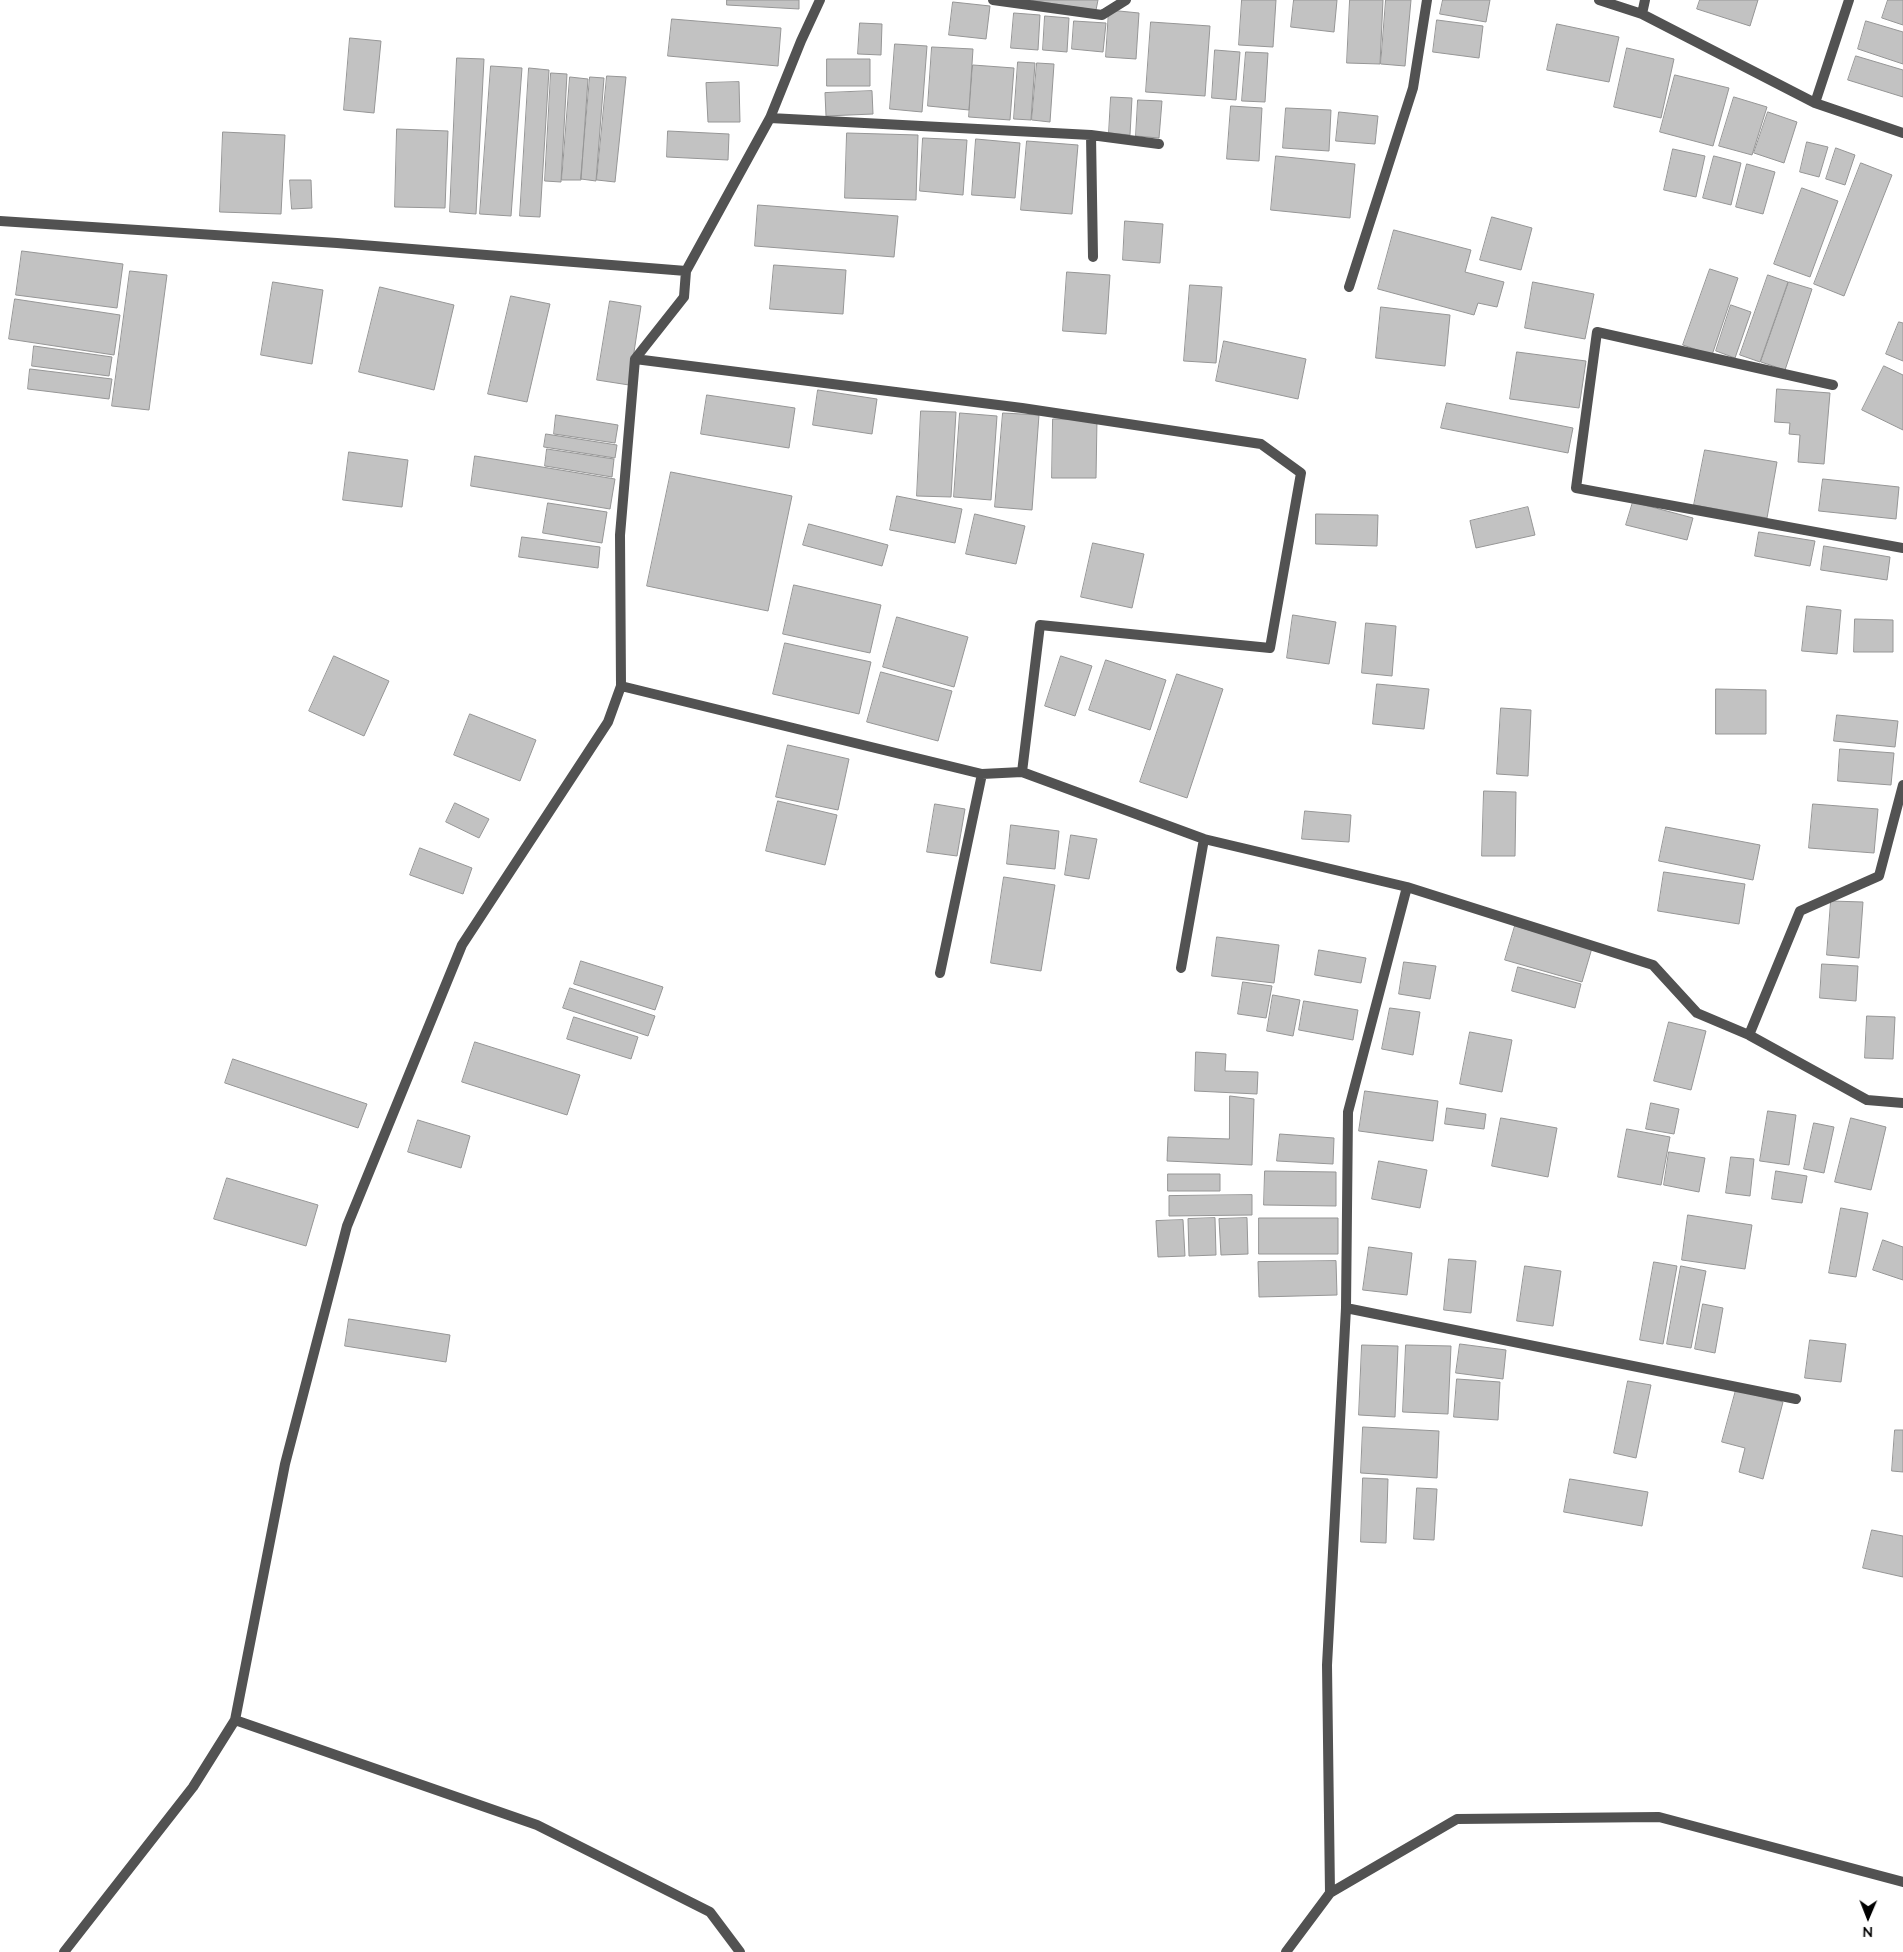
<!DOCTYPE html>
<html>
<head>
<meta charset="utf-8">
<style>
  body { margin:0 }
  #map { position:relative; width:1903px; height:1952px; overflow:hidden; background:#fff; font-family:Mulish,sans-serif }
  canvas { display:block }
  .north { position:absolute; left:1843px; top:1892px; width:50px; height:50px; -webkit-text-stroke:4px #fff; paint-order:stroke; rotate:181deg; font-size:14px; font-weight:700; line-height:20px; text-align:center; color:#000 }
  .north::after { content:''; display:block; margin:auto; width:18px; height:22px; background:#000; clip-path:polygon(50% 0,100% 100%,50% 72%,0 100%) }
</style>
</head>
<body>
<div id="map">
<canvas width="1903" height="1952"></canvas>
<div class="north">N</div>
</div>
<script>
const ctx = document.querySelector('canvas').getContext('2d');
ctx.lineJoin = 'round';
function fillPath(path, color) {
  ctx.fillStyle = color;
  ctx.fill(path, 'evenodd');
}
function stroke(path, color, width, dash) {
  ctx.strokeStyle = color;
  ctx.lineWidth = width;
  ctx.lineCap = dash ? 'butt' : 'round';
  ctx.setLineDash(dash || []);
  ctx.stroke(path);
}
const building = new Path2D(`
  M727 0H799V9L727 5Z
  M1030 0H1098L1096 10Z
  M1242 0H1276L1273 47 1239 45Z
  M1294 0H1337L1334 32 1291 27Z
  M1350 0H1383L1380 64 1347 63Z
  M1386 0H1411L1405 66 1381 64Z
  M1443 0H1490L1486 22 1440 14Z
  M1700 0H1758L1750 26 1697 9Z
  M1888 0H1903V25L1882 18Z
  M953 2 990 6 986 39 949 35Z
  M1109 10 1139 13 1136 59 1106 57Z
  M1014 13 1040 15 1038 50 1011 48Z
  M1045 16 1069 18 1067 52 1043 50Z
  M672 19 781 28 778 66 668 56Z
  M1437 20 1483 26 1479 58 1433 52Z
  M1074 21 1106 23 1103 52 1072 49Z
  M1866 21 1903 32V64L1858 49Z
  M1151 22 1210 26 1205 96 1146 92Z
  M860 23 882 24 881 55 858 54Z
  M1557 24 1619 37 1609 82 1547 70Z
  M350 38 381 41 374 113 344 110Z
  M895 44 927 46 922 112 890 109Z
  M932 47 973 49 969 110 928 106Z
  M1627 48 1674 59 1661 118 1614 107Z
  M1215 50 1240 52 1236 100 1212 98Z
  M1246 52 1268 53 1265 102 1242 101Z
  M1856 56 1903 70V97L1848 80Z
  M457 58 484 59 476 214 450 212Z
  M827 59H870V86H827Z
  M1018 62 1035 63 1031 120 1014 119Z
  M1037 63 1054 64 1050 122 1032 120Z
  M973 65 1014 68 1010 120 969 117Z
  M491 66 522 68 511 216 480 214Z
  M529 68 549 70 540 217 520 216Z
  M551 73 567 74 561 182 545 181Z
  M1675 75 1729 88 1713 146 1660 132Z
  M607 76 626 77 615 182 597 180Z
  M570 77 588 79 581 180H562Z
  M590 77 604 78 596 181 581 179Z
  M739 82 740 122H708L706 83Z
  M872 91 873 114 826 116 825 93Z
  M1111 97 1132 98 1130 135 1109 133Z
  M1734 97 1767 107 1752 155 1719 146Z
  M1138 100 1162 101 1159 138 1136 136Z
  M1231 106 1262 108 1259 161 1227 159Z
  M1286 108 1331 110 1329 151 1283 148Z
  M1339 112 1378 116 1375 144 1336 141Z
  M1768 112 1797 122 1784 163 1754 153Z
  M397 129 448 131 445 208 395 207Z
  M668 131 729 134 728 160 667 157Z
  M223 132 285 135 281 214 220 212Z
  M847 133 918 135 916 200 845 198Z
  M923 138 967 140 963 195 920 191Z
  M976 139 1020 143 1015 198 972 195Z
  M1027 141 1078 145 1072 214 1021 210Z
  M1807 142 1828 147 1819 177 1800 172Z
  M1836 148 1855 155 1845 185 1826 179Z
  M1673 149 1705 156 1696 197 1664 190Z
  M1276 156 1355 164 1350 218 1271 210Z
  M1714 156 1741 163 1731 205 1703 198Z
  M1861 163 1892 175 1844 296 1814 284Z
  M1747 164 1775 172 1763 214 1736 207Z
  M290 180H311L312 208 292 209Z
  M1802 188 1838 201 1810 277 1774 264Z
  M758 205 898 216 894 257 755 246Z
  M1492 217 1532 228 1521 270 1480 260Z
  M1125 221 1163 224 1160 263 1123 260Z
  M1394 230 1471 250 1465 272 1504 282 1497 307 1478 303 1474 315 1378 289Z
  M22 251 123 264 117 308 16 295Z
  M774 265 846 270 843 314 770 309Z
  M1710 269 1738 278 1712 355 1683 345Z
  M130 271 167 275 149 410 112 406Z
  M1067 272 1110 275 1106 334 1063 331Z
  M1768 275 1788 282 1760 362 1740 355Z
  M273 282 323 290 312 364 261 355Z
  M1533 282 1594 294 1585 339 1525 328Z
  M1789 282 1812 289 1785 370 1761 362Z
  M1190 285 1222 287 1216 363 1184 361Z
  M380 287 454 305 434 390 359 372Z
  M511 296 550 304 527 402 488 394Z
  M15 299 120 315 114 355 9 339Z
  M610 301 641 306 629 385 597 380Z
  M1731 305 1751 312 1735 358 1716 351Z
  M1381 307 1450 315 1445 366 1376 358Z
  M1899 322 1903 323V361L1886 354Z
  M1224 341 1306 359 1298 399 1216 381Z
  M34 346 112 357 109 376 32 366Z
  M1517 352 1586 361 1579 408 1510 399Z
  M1884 366 1903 375V430L1862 410Z
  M30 369 112 379 109 399 28 389Z
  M1777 389 1830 393 1824 464 1798 462 1800 435 1789 434 1790 423 1775 422Z
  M818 390 877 399 872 434 813 425Z
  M707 395 795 408 789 448 701 434Z
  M1447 403 1573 428 1568 453 1441 428Z
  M921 411 956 412 951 497 917 496Z
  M960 413 997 416 991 500 954 497Z
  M1003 413 1039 415 1032 510 995 507Z
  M556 415 618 425 615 443 554 434Z
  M1053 419H1097L1096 478H1052Z
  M546 434 617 445 615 458 544 447Z
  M547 449 614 459 612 477 545 466Z
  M1705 450 1777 462 1767 518 1694 505Z
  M349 452 408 460 402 507 343 500Z
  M475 456 615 479 610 509 471 486Z
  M671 472 792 496 768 611 647 586Z
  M1823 479 1899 487 1896 519 1819 511Z
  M897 496 962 509 955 543 890 530Z
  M1633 502 1693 518 1687 540 1626 525Z
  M548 503 607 512 602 543 543 533Z
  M1528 507 1535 535 1476 548 1470 521Z
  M975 514 1025 526 1016 564 966 554Z
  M1316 514 1378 515 1377 546 1316 544Z
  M809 524 888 545 882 566 803 545Z
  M1759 532 1815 541 1810 566 1755 556Z
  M522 537 600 547 598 568 519 557Z
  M1093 543 1144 554 1132 608 1081 597Z
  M1824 546 1890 557 1887 580 1821 570Z
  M794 585 881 605 870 653 783 634Z
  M1807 606 1841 610 1837 654 1802 651Z
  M1293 615 1336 622 1329 664 1287 658Z
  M897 617 968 637 954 687 883 667Z
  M1855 619 1893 620V652H1854Z
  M1366 623 1396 626 1392 676 1362 673Z
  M785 643 871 662 859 714 773 694Z
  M334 656 389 681 364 736 309 711Z
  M1061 656 1092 666 1075 716 1045 706Z
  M1106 660 1166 680 1150 730 1089 710Z
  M881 672 952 691 938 741 867 722Z
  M1177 674 1223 689 1187 798 1140 782Z
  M1377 684 1429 689 1424 729 1373 724Z
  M1716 689 1766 690V734H1716Z
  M1501 708 1531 710 1528 776 1497 774Z
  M470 714 536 740 520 781 454 755Z
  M1837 715 1898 721 1895 747 1834 741Z
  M788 745 849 759 838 810 776 797Z
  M1840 749 1894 753 1891 785 1838 781Z
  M1484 791 1516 792 1515 856H1482Z
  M778 801 837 815 825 865 766 851Z
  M455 803 489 819 479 838 446 822Z
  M935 804 965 809 957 856 927 852Z
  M1813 804 1878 809 1874 853 1809 848Z
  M1305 811 1351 815 1349 842 1302 839Z
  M1011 825 1059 831 1055 869 1007 864Z
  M1666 827 1760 845 1753 880 1659 861Z
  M1071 835 1097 839 1089 879 1065 875Z
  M420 848 472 868 463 894 410 875Z
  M1664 872 1745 884 1739 924 1658 911Z
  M1004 877 1055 885 1041 971 991 963Z
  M1831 901 1863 902 1859 958 1827 955Z
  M1515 926 1592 948 1582 982 1505 960Z
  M1217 937 1279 945 1274 983 1212 976Z
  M1319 950 1366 958 1361 983 1315 975Z
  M581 961 663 987 655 1010 574 984Z
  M1404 962 1436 966 1430 999 1399 994Z
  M1822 964 1858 966 1856 1001 1820 998Z
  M1518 967 1581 984 1575 1008 1512 991Z
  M1243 982 1272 986 1266 1018 1238 1014Z
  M570 988 655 1016 648 1036 563 1008Z
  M1273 995 1300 1000 1293 1036 1267 1031Z
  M1304 1001 1358 1010 1353 1040 1299 1030Z
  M1390 1008 1420 1012 1413 1055 1382 1049Z
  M1867 1016 1895 1017 1893 1059 1865 1058Z
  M574 1017 638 1037 631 1059 567 1039Z
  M1669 1022 1706 1031 1691 1090 1654 1081Z
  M1470 1032 1512 1040 1502 1092 1460 1084Z
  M475 1042 580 1075 567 1115 462 1082Z
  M1196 1052 1226 1054 1225 1071 1258 1072 1257 1094 1195 1091Z
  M233 1059 367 1104 358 1128 225 1083Z
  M1365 1091 1438 1101 1433 1141 1359 1131Z
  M1230 1096 1254 1099 1252 1165 1167 1161 1168 1137 1229 1139Z
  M1651 1103 1679 1109 1674 1134 1646 1129Z
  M1447 1108 1486 1114 1484 1129 1445 1124Z
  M1768 1111 1796 1115 1789 1165 1760 1161Z
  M1501 1118 1557 1128 1548 1177 1492 1166Z
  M1851 1118 1886 1127 1871 1190 1835 1182Z
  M418 1120 470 1136 461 1168 408 1152Z
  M1814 1123 1834 1127 1824 1173 1804 1169Z
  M1627 1129 1670 1137 1661 1185 1618 1177Z
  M1280 1134 1334 1138 1333 1164 1277 1161Z
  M1669 1152 1705 1158 1699 1192 1664 1185Z
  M1731 1157 1754 1159 1750 1196 1726 1193Z
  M1379 1161 1427 1170 1420 1208 1372 1199Z
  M1265 1171 1336 1172V1206L1264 1205Z
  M1776 1171 1807 1176 1802 1203 1772 1199Z
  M1168 1174H1220V1191H1168Z
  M227 1178 318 1205 306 1246 214 1219Z
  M1252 1195V1215L1169 1216V1196Z
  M1841 1208 1868 1213 1856 1277 1829 1273Z
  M1688 1215 1752 1225 1745 1269 1682 1260Z
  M1215 1218 1216 1255 1189 1256 1188 1219Z
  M1247 1218 1248 1254 1221 1255 1219 1219Z
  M1259 1218H1338V1254H1259Z
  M1183 1220 1185 1256 1158 1257 1156 1221Z
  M1883 1240 1903 1247V1280L1873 1270Z
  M1369 1247 1412 1253 1407 1295 1363 1290Z
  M1449 1259 1476 1261 1471 1313 1444 1310Z
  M1336 1261 1337 1295 1259 1297 1258 1262Z
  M1654 1262 1677 1266 1663 1344 1640 1340Z
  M1525 1266 1561 1271 1553 1326 1517 1321Z
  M1681 1266 1706 1271 1691 1348 1667 1344Z
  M1703 1304 1723 1308 1715 1353 1695 1349Z
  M349 1319 450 1335 446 1362 345 1346Z
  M1810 1340 1846 1344 1841 1382 1805 1378Z
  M1460 1344 1506 1350 1503 1379 1456 1373Z
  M1362 1345 1398 1346 1395 1417 1359 1415Z
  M1406 1345 1451 1346 1448 1414 1403 1412Z
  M1457 1379 1500 1382 1498 1420 1454 1417Z
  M1628 1381 1651 1385 1636 1458 1614 1453Z
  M1736 1390 1783 1402 1763 1479 1739 1472 1745 1448 1722 1442Z
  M1363 1427 1439 1431 1437 1478 1361 1473Z
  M1895 1430H1903V1472L1892 1471Z
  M1363 1478 1388 1479 1386 1543 1361 1542Z
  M1570 1479 1648 1492 1642 1526 1564 1512Z
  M1417 1488 1437 1489 1434 1540 1414 1539Z
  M1872 1530 1903 1536V1577L1863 1568Z`);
fillPath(building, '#c2c2c2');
stroke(building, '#969696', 1);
stroke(new Path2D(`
  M993 0 1102 15 1126 0
  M1599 0 1642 14 1815 103 1903 133
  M1642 14 1645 0
  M1815 103 1849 0
  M770 118 1091 135 1159 144
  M1091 135 1093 257
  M0 221 337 243 686 271
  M1349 287 1413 88 1427 0
  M1833 385 1597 332 1576 488 1903 548
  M621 686 982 774 1022 772 1040 625 1270 648 1301 473 1261 444 1022 408 635 359
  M1022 772 1204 839 1407 887 1653 965 1697 1013 1749 1035 1867 1100 1903 1103
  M1407 887 1348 1112 1346 1308 1796 1399
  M1181 968 1204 839
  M940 973 982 774
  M1749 1035 1800 911 1879 876 1903 785
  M235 1720 537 1825 710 1912 740 1952
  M1330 1893 1327 1665 1346 1308
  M64 1952 193 1787 235 1720 285 1464 347 1226 462 945 608 722 621 686 620 535 635 359 684 297 686 271 770 118 801 41 820 0
  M1286 1952 1330 1893 1457 1819 1659 1817 1903 1882`), '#525252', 10);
</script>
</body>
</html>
